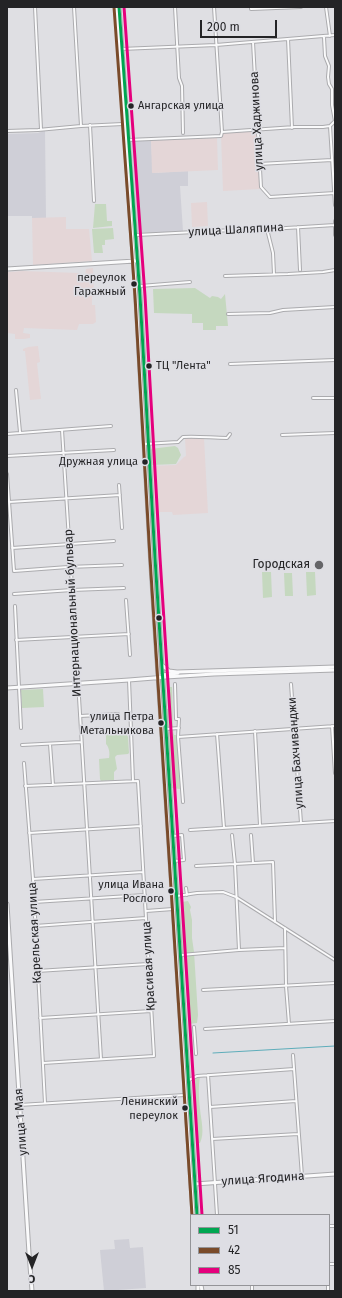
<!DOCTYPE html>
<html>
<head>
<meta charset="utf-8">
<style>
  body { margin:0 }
  #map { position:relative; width:342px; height:1298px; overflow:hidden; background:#dfdfe3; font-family:"Fira Sans",sans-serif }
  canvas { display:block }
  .frame { position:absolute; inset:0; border:8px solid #242426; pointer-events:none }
  .legend { position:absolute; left:190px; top:1214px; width:140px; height:72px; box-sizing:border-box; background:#dedee4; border:1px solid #949498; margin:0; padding:5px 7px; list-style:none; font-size:12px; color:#242426 }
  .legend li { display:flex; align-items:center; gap:8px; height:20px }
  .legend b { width:20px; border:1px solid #949498 }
  .north { position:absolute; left:12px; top:1246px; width:40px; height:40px; -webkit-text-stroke:3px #dedee4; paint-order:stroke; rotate:180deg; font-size:11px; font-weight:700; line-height:16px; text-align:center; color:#242426 }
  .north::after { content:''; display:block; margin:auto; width:14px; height:18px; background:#242426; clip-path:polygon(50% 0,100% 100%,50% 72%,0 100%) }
  .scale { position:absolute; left:200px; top:20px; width:77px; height:18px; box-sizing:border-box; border:2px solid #242426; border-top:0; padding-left:5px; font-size:12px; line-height:14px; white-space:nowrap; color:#242426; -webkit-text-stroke:3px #dedee4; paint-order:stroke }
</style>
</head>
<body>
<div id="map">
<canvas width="342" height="1298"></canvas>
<div class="frame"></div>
<ul class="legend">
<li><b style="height:5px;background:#00a651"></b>51</li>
<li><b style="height:5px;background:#7a4b2a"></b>42</li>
<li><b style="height:5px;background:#e5007d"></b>85</li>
</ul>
<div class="north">С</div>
<div class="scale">200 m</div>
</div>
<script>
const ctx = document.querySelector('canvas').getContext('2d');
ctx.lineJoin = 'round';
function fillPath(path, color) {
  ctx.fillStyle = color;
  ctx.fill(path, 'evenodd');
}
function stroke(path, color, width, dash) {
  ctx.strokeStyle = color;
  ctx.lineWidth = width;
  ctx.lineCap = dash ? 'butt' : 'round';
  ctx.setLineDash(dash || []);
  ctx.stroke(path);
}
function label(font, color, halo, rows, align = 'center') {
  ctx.font = font + ' "Fira Sans",sans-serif';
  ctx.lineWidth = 3;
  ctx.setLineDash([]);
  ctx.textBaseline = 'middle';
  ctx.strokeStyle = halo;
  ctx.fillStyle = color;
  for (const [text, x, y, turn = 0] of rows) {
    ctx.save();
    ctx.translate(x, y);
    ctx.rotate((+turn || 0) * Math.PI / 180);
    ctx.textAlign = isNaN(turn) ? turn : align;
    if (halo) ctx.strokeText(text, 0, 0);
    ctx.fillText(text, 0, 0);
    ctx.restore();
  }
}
fillPath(new Path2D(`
  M45 130 46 218H32V216H7V134L38 133Z
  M151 140 153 173 188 171V186H180L183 231 136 234 129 141Z
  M129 1239 130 1248 143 1247 146 1288 104 1291 100 1250 115 1249 114 1240Z`), '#cfcfd7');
fillPath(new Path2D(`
  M256 131 260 189 223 191 221 135 225 133Z
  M217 138 218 170 152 173 151 140Z
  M207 202 208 226 192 227 191 203Z
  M66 217V229H89L92 261 33 265 32 218Z
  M93 268 94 297H92V305H95L96 322 93 324H79L77 330 24 328 23 333 30 334V338L24 339H15V334L7 333V272L23 271 79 273V275H82V278H85L86 269Z
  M38 346 40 362 37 363 41 399 30 400 25 351H23V349L28 347Z
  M185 438H204L208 513 173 515 172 512H160L158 514H153V496H152L150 466 176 465 184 457 186 456Z`), '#e4d6d7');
fillPath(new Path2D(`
  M95 204H106L107 221H112V226L93 228Z
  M113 228 114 239 105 240V245H102L103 253H94L92 229Z
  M195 288 210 298 212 296 218 297 221 299 225 294 228 326H216V330H203V323H192V314L154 313 153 289Z
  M175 446 178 448 181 455 176 464 151 465 150 449Z
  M262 572H271L272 597 263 598Z
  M306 572H315L316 595 307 596Z
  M284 573H292L293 596H285Z
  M170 687H172L173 727H168L166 709H168V702H170Z
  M43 689 44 707 22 708 21 690Z
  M106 728H113L114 734 126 733 128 737 129 753 128 754 117 755 115 757 117 769 114 772V780L101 781 100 779 99 759 109 758C110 753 109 747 106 744Z
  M173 730 174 735H177L180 789 172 788 168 733 170 731Z
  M188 901 191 907 190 910 192 920V938L194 952 198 1015 197 1023 189 1024 184 958 182 954 181 909 182 902Z
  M200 1077C198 1087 199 1099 200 1109 201 1120 205 1133 200 1143H198L194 1082V1078Z`), '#c5d8bf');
stroke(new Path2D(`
  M213 1053 335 1046`), '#5eadba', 1);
const street = new Path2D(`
  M35 7 41 129
  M74 7 81 126
  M175 7 179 78 182 86 183 133
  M251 7V9L301 7
  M326 7 330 36
  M324 37 325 56 329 66 328 77 329 84 332 89V105L335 121
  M288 39 292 128
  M253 42 261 187 270 197 335 193
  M121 49 216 45 335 35
  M90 125 94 201
  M330 126 335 205
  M7 131 38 130 81 126 123 124
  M222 132 295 127H323L330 126 335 121
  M128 140 221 136 222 132 214 7
  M259 164 332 160
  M335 221V235
  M298 227 300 270
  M269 229 268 233 273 253 274 274
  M137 235 233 230 242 231 254 230 335 225
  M225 276 288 274 323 272 335 270
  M140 286 190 282
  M228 314 270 313 283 310 335 307
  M230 364 335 360
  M16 390 20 432
  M313 398H335
  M62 430 78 681 101 1059
  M7 434 111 426
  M282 435 335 433
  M144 444 178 442 183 437C198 436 212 438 227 438L230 434
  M7 456 114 450
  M7 474 14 571 68 567 122 565
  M119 485 122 528
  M9 502 120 495
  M12 548 114 541
  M14 594 72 590 124 588
  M126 600 130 655
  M15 606 21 728
  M16 640 129 634
  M129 680 133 781
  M175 684 176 719H179L178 737 183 802
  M291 684 301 823
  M80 716 118 714
  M332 726 335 773
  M166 729 179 728
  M255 731 260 825
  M217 734 224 828
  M178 737 335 726
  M50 744 53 785
  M22 745 81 742
  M24 763 33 879 45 1103
  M25 786 138 781 154 1056 43 1063
  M190 830 335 821
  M29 833 141 826
  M232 835 235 864 239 950
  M251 835 253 863
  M173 836 182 835 184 860 174 861
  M196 866 273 862 275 922
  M33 879 143 872
  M186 888 187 895
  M177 896 197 893 223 892 236 897 335 960
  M34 902 145 895
  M146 911 173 909
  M35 926 146 918
  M285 928 286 986 289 1024
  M181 955 239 950 285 948
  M37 971 148 964
  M203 990 335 983
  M40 1018 151 1011
  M194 1027 196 1054
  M205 1029 335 1021
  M293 1055 302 1176
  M208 1075 217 1215
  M189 1080 197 1076 294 1069
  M19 1105 185 1095
  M210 1107 296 1101
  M212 1139 298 1134
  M329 1226H335
  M329 1264H335
  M252 1285V1291
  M328 1285V1291`);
const secondary = new Path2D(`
  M116 7 136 299 151 566 193 1215
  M119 7 130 167 140 296 155 558 197 1215
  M7 269 135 261
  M162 665 169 671 177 672 335 667
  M162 675 178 673
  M7 688 129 680 166 677 214 674 335 670
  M7 904 29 1253 32 1291
  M195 1184 335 1174
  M198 1285V1291
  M201 1285 202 1291`);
stroke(street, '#ababae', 4);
stroke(secondary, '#ababae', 5);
stroke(street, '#fafafb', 2);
stroke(secondary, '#fafafb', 3);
stroke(new Path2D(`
  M119 7 140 296 155 558 197 1215`), '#00a651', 3);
stroke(new Path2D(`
  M114 7 135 296 150 558 192 1215`), '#7a4b2a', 3);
stroke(new Path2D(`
  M124 7 145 296 160 558 202 1215`), '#e5007d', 3);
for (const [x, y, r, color] of [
  [131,106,3.5,"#242426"],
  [134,284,3.5,"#242426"],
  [149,366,3.5,"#242426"],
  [145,462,3.5,"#242426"],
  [319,565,5,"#656568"],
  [159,618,3.5,"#242426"],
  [161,723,3.5,"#242426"],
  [171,891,3.5,"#242426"],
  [185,1108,3.5,"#242426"]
]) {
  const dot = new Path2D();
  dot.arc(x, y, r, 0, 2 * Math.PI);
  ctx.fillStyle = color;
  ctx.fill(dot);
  stroke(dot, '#dedee4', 1.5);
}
label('11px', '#242426', '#dedee4', [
  ["Ангарская улица",138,106,"left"],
  ["переулок",126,278],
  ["Гаражный",126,292],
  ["ТЦ \"Лента\"",156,366,"left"],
  ["Дружная улица",138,462],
  ["улица Петра",154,717],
  ["Метальникова",154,731],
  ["улица Ивана",164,885],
  ["Рослого",164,899],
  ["Ленинский",178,1102],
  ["переулок",178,1116]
], 'right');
label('12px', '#242426', '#dedee4', [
  ["улица Хаджинова",257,121,-93],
  ["улица Шаляпина",236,230,-3],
  ["Интернациональный бульвар",73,613,-93],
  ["улица Бахчиванджи",296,753,-94],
  ["Карельская улица",35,933,-93],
  ["Красивая улица",149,966,-93],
  ["улица 1 Мая",21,1122,-94],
  ["улица Ягодина",263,1179,-4]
]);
label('12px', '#242426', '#dedee4', [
  ["Городская",310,565]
], 'right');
</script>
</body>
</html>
